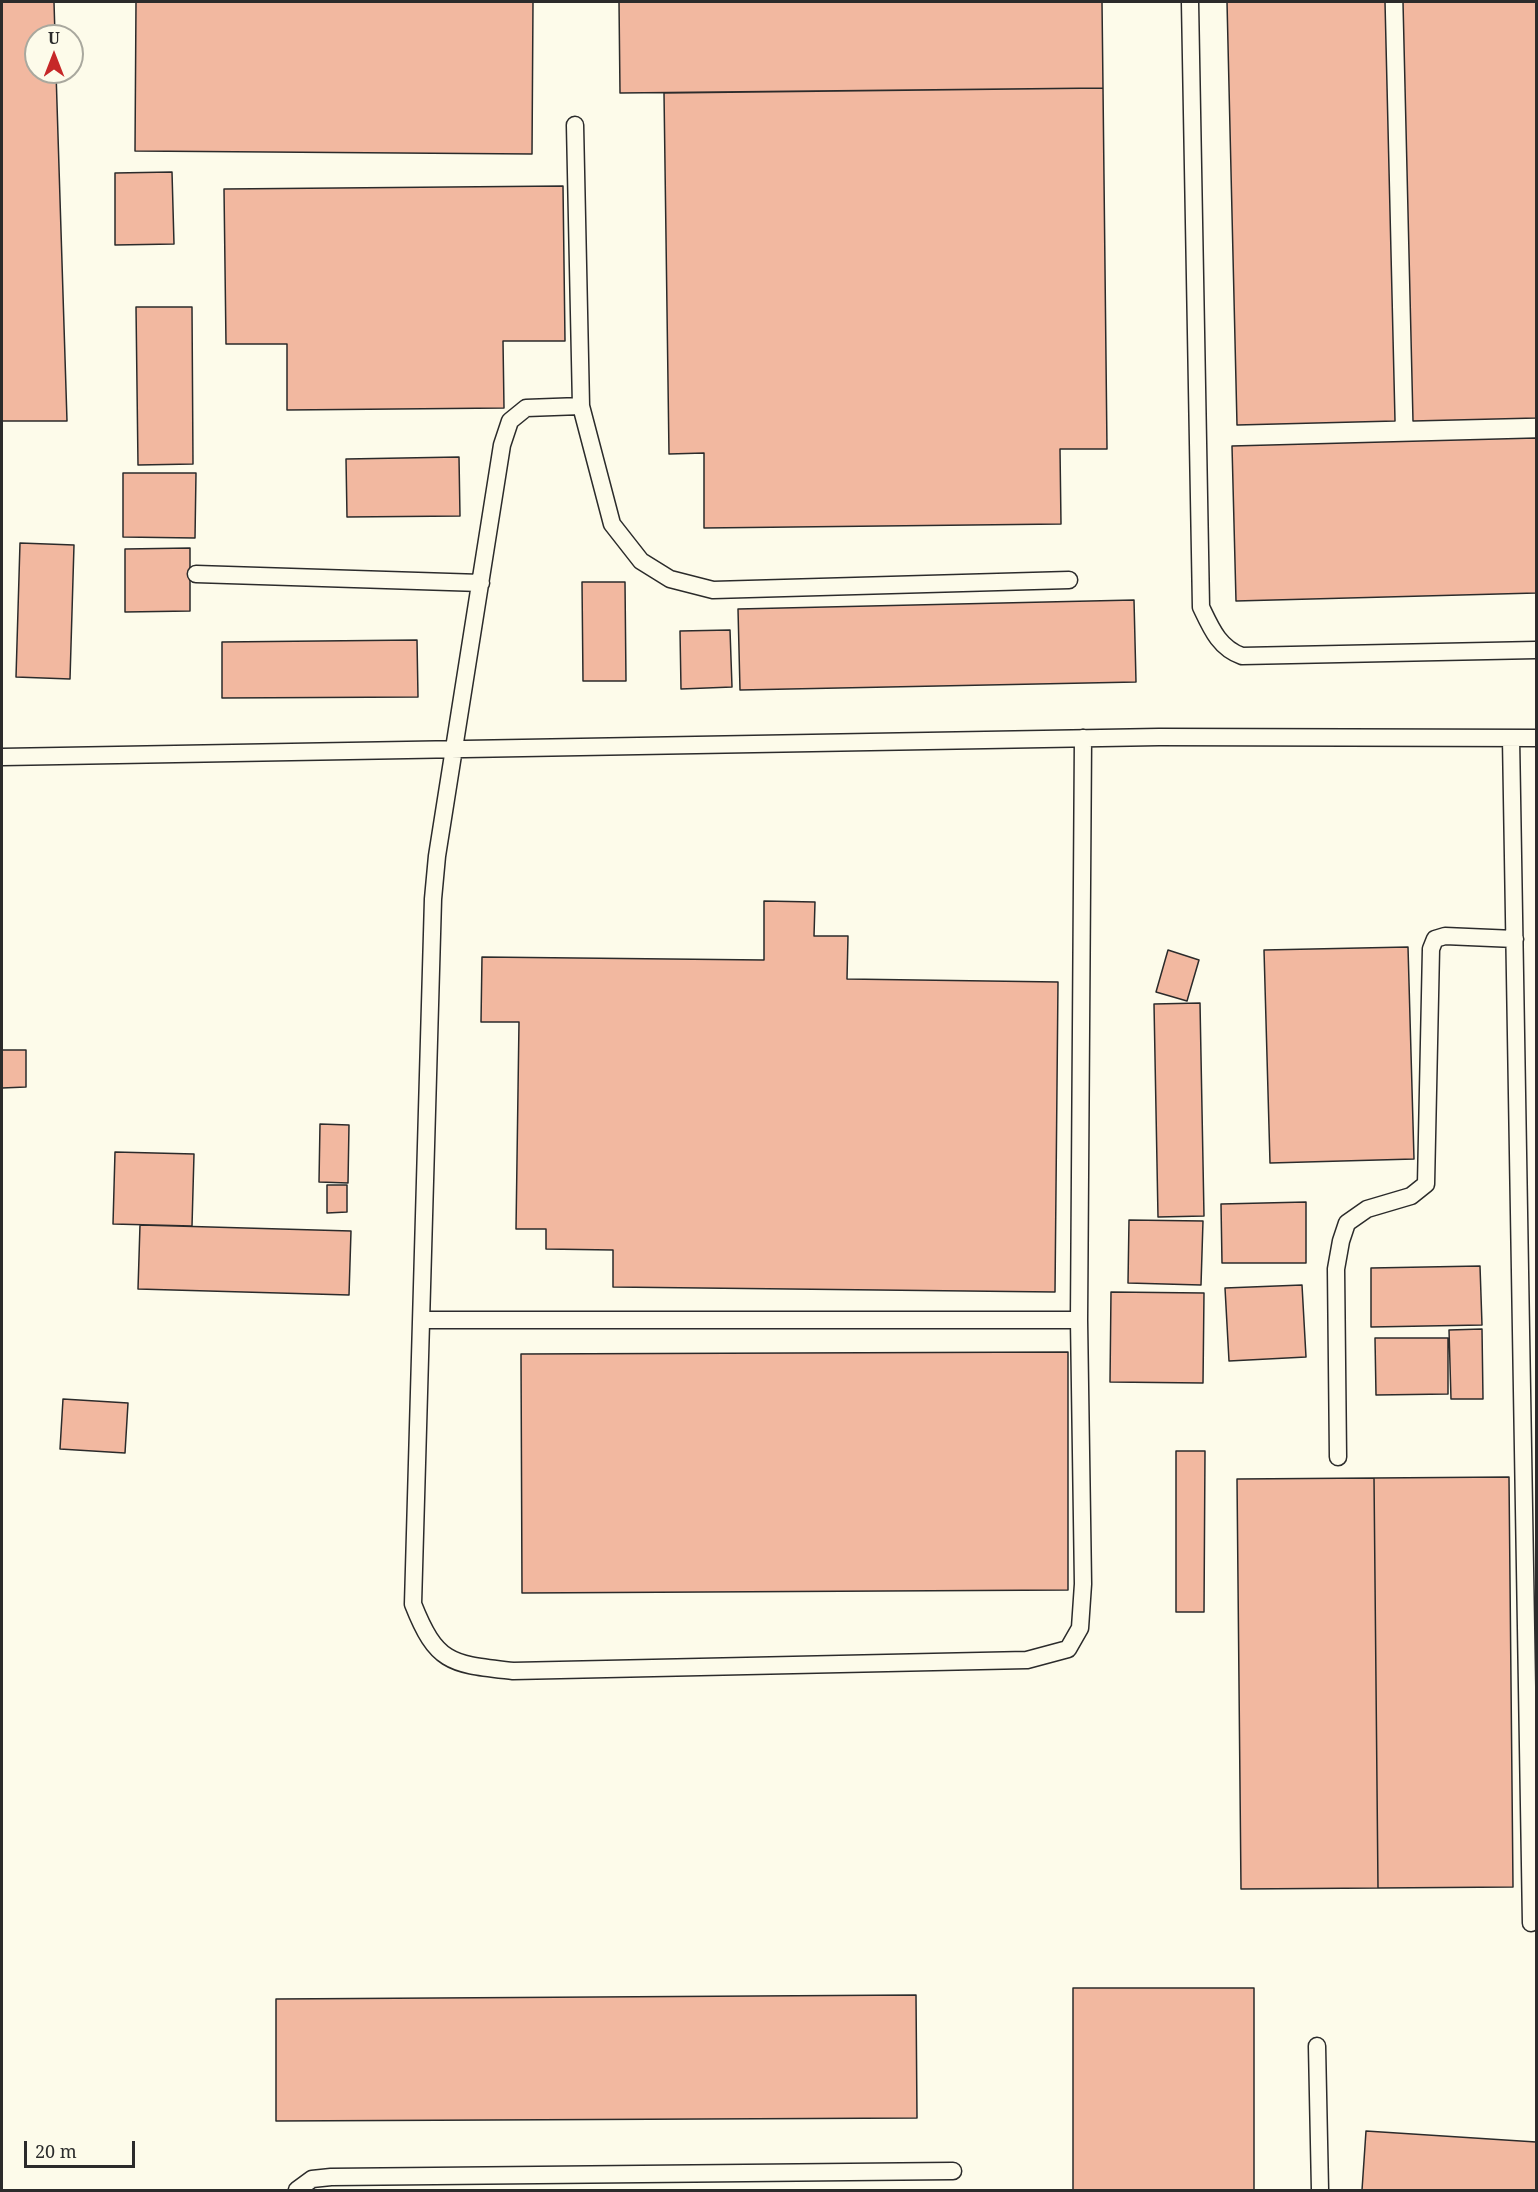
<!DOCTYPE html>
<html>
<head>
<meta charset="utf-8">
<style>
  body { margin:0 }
  #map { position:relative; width:1538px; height:2192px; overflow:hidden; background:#fdfbea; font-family:"Noto Serif",serif }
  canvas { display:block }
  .frame { position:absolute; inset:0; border:3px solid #2b2b2b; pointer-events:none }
  .north { position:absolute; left:24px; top:24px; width:60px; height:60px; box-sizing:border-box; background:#fdfbea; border:2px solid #a9a89e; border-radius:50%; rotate:0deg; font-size:16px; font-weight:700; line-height:24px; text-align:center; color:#2b2b2b }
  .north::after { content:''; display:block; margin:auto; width:21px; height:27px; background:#c62828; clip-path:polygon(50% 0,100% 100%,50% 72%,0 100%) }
  .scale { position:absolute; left:24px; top:2141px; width:111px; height:27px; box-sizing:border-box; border:3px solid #2b2b2b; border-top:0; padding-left:8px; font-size:18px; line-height:21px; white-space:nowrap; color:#2b2b2b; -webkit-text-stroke:4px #fdfbea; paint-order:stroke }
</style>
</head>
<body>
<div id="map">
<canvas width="1538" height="2192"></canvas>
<div class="frame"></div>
<div class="north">U</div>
<div class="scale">20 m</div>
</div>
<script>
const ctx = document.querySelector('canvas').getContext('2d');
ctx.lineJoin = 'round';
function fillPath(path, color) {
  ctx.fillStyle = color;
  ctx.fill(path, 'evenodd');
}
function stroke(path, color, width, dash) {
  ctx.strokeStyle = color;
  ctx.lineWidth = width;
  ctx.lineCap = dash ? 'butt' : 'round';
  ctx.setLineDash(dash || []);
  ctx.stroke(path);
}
const building = new Path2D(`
  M2 2H54L55 36H36V72H56L67 421H2Z
  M136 2H533L532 154 135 151Z
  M619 2H1102L1103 88 620 93Z
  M1227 2H1385L1395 421 1237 425Z
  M1403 2H1536V418L1413 421Z
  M1103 88 1107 449H1060L1061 524 704 528V453L669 454 664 93Z
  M172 172 174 244 115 245V173Z
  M563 186 565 341H503L504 408 287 410V344H226L224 189Z
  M136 307H192L193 464 138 465Z
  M1536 438V593L1236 601 1232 446Z
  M459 457 460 516 347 517 346 459Z
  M123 473H196L195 538 123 537Z
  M20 543 74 545 70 679 16 677Z
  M190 548V611L125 612V549Z
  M582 582H625L626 681H583Z
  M1134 600 1136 682 740 690 738 609Z
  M730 630 732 687 681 689 680 631Z
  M417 640 418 697 222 698V642Z
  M764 901 815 902 814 936H848L847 979 1058 982 1055 1292 613 1287V1250L546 1249V1229H516L519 1022H481L482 957 764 960Z
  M1408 947 1414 1159 1270 1163 1264 950Z
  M1168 950 1199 960 1187 1001 1156 992Z
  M1200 1003 1204 1216 1158 1217 1154 1004Z
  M2 1050H26V1087L2 1088Z
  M320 1124 349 1125 348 1183 319 1182Z
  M115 1152 194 1154 192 1226 113 1224Z
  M327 1185H347V1212L327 1213Z
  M1306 1202V1263H1222L1221 1204Z
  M1129 1220 1203 1221 1201 1285 1128 1283Z
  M140 1225 351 1231 349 1295 138 1289Z
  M1480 1266 1482 1325 1371 1327V1268Z
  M1302 1285 1306 1357 1229 1361 1225 1288Z
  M1111 1292 1204 1293 1203 1383 1110 1382Z
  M1482 1329 1483 1399H1451L1449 1330Z
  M1375 1338H1448V1394L1376 1395Z
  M1068 1352V1590L522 1593 521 1354Z
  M63 1399 128 1403 125 1453 60 1449Z
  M1176 1451H1205L1204 1612H1176Z
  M1509 1477 1513 1887 1378 1888 1374 1478Z
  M1374 1478 1378 1888 1241 1889 1237 1479Z
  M1073 1988H1254V2190H1073Z
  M916 1995 917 2118 276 2121V1999Z
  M1366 2131 1536 2142V2190H1362Z`);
fillPath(building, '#f2b8a0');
stroke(building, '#2b2b2b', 1.5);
const service = new Path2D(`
  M1190 2 1201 607C1211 628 1219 648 1242 656L1536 650
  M575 125 581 406 526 408 510 421 502 445 437 856 433 899 413 1604C437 1665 452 1664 513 1671L1027 1660 1068 1649 1080 1628 1083 1584 1079 1320 1083 738
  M581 406 612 524 641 561 670 579 713 590 1069 580
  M196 574 481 583
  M1511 738 1531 1923
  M2 757 1159 737 1536 738
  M422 1320H1079
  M1338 1457 1336 1269 1341 1241 1347 1223 1367 1209 1411 1196 1426 1184 1431 949 1435 939 1445 936 1515 939
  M1317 2046 1320 2190
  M297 2190 312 2179 331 2177 953 2171`);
stroke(service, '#2b2b2b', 19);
stroke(service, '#fdfbea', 16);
</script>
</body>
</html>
